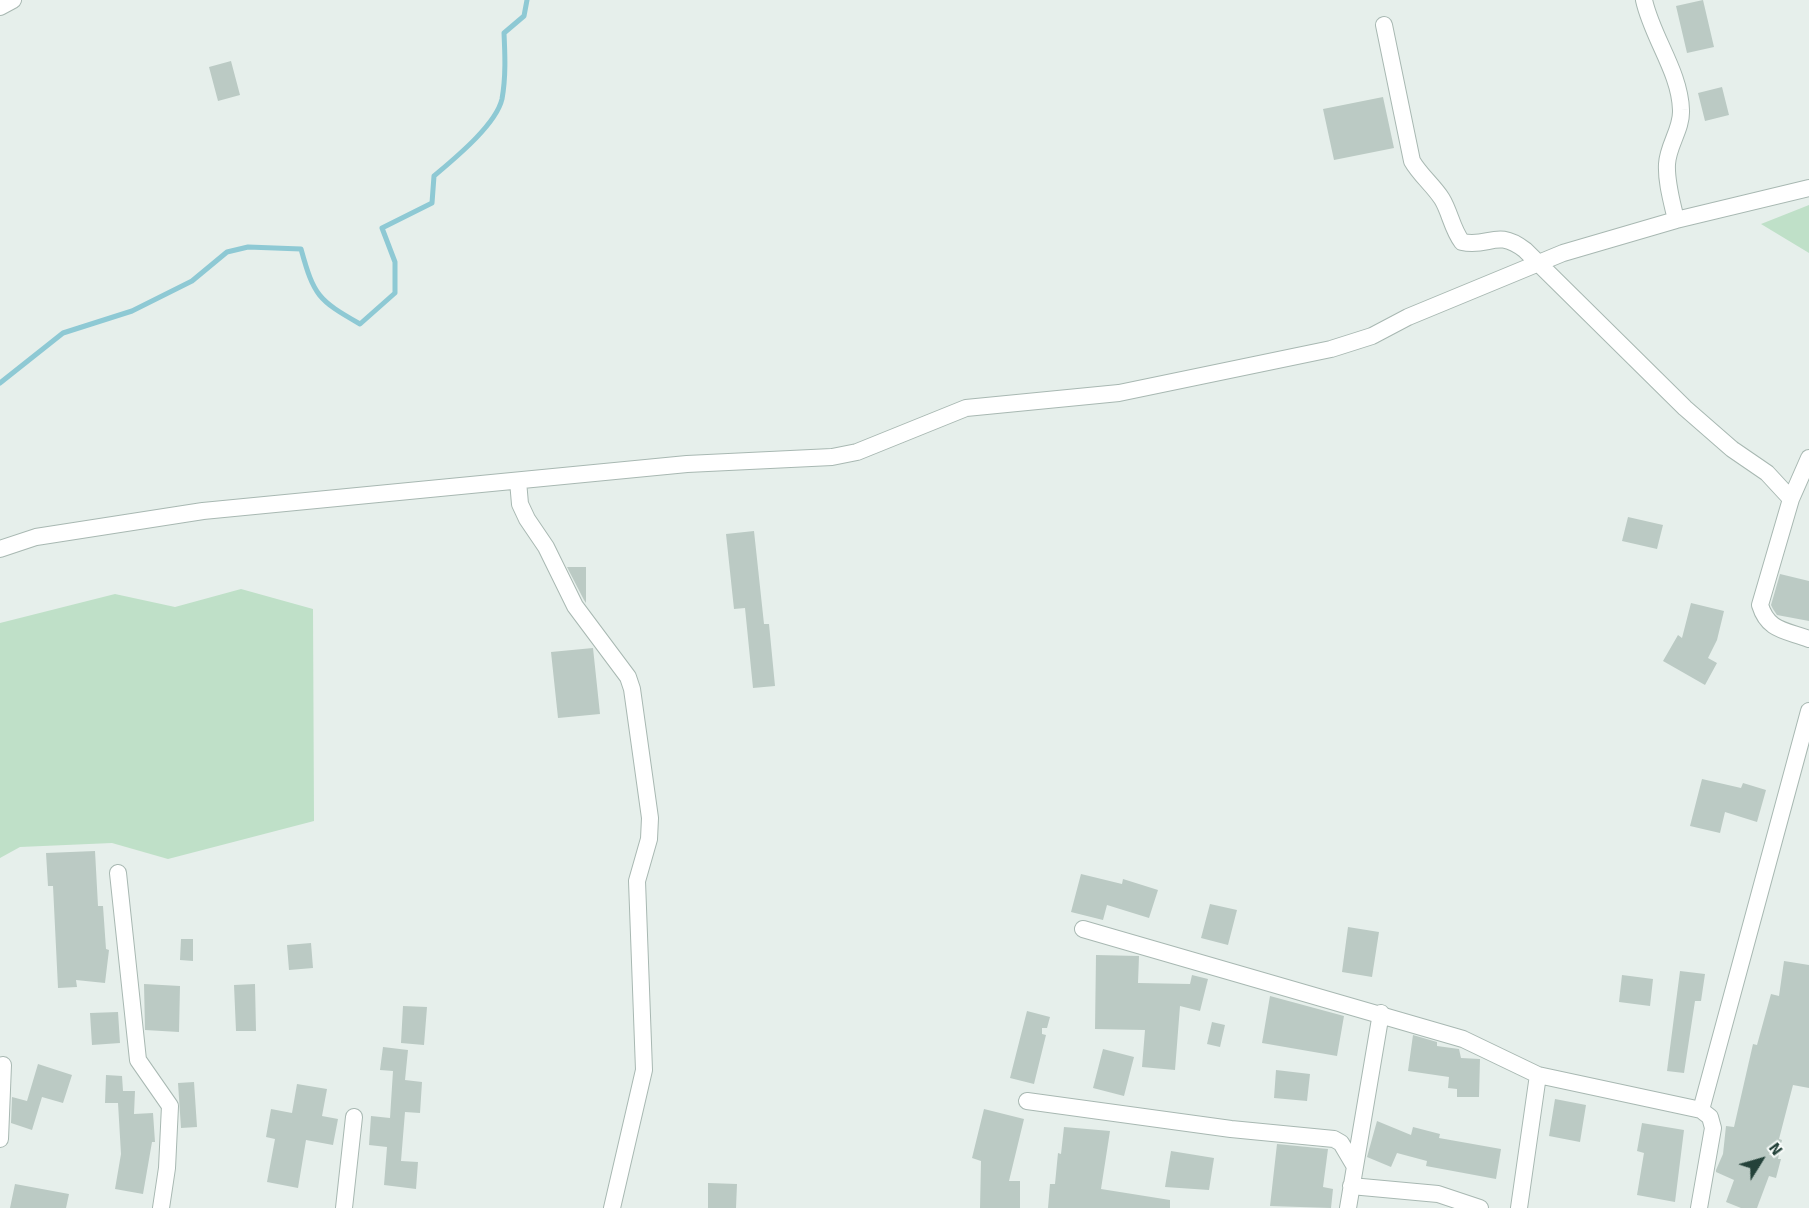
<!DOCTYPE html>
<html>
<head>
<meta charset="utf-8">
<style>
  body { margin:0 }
  #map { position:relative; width:1809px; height:1208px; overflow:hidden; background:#e6efeb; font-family:Signika,sans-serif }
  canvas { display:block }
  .north { position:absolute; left:1731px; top:1130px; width:60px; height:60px; -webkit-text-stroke:4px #f7fbf9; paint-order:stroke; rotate:53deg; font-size:16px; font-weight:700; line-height:24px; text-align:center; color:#24423a }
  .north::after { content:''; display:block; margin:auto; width:21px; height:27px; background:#24423a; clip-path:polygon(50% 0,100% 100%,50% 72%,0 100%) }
</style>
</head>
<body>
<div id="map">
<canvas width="1809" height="1208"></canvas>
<div class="north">N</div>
</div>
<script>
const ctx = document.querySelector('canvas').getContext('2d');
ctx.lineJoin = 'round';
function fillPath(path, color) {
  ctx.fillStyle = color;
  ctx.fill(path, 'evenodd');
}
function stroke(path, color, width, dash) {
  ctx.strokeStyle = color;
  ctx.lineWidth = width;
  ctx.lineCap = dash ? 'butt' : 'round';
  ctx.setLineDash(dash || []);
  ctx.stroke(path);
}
fillPath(new Path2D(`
  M1809 205V253L1761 224Z
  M241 589 313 609 314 821 168 859 112 843 20 847 0 858V623L115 594 175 607Z`), '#bfe0c8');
stroke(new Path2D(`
  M0 383 63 333 132 311 192 281 227 252 248 247 301 249C314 296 318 300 360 324L395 293V262L382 228 432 203 434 176C454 159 496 125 502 99 506 77 505 54 504 33L524 16 527 0`), '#8ec9d4', 5);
fillPath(new Path2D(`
  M1703 0 1714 47 1687 53 1676 6Z
  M231 61 240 95 218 101 209 67Z
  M1722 87 1729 115 1705 121 1698 93Z
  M1383 97 1394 148 1334 160 1323 109Z
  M1628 517 1663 525 1657 549 1622 541Z
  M754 531 764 624H769L775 686 753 688 745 608 734 609 726 534Z
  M567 567H586V603L584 600Z
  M1780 574 1809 581V621L1777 615 1773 609 1771 605Z
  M1691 603 1724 611 1717 640 1708 658 1717 663 1705 685 1663 661 1678 635 1682 638Z
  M593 648 600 714 558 718 551 652Z
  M1702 779 1741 788 1743 783 1766 790 1757 822 1725 812 1720 833 1690 826Z
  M95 851 98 906H103L106 949 109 950 105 983 76 980 77 987 58 988 53 886H48L46 853Z
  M1081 874 1122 884 1123 879 1158 890 1149 918 1107 905 1103 920 1071 912Z
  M1210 904 1237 910 1228 945 1201 938Z
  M1348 927 1379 932 1372 977 1342 972Z
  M181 939H193V961L180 960Z
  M311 943 313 968 289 970 287 945Z
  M1096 955 1139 956 1138 983 1190 984 1192 975 1208 979 1200 1011 1180 1006 1175 1070 1142 1067 1145 1030 1095 1029Z
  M1784 961 1809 965V1088L1793 1085 1779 1139 1782 1140 1778 1159H1781L1776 1178 1769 1176 1757 1208H1741L1726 1202 1734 1180 1716 1172V1170L1723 1154 1726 1126 1734 1127 1753 1044 1757 1045 1771 994 1779 996Z
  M1680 971 1705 974 1701 1001H1695L1684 1073 1667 1071Z
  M1622 975 1653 979 1650 1006 1619 1002Z
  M144 984 180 986 179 1032 145 1030Z
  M255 984 256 1031H236L234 985Z
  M1270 996 1344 1016 1337 1056 1262 1043Z
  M403 1006 427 1007 424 1045 401 1043Z
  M1027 1011 1050 1017 1047 1028H1042V1034L1046 1035 1034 1084 1010 1078Z
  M118 1012 120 1043 92 1045 90 1013Z
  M1212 1022 1225 1025 1220 1047 1207 1044Z
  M1413 1035 1437 1042V1046L1459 1049 1461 1058 1480 1059 1479 1097H1457V1089L1448 1088 1449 1077 1408 1071Z
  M383 1047 408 1050 405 1080 422 1082 420 1113 405 1112 401 1161 418 1162 416 1189 384 1185 387 1147 369 1145 371 1116 390 1118 393 1071 380 1070Z
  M1103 1049 1134 1057 1124 1096 1093 1088Z
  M38 1064 72 1075 63 1103 42 1097 32 1130 11 1123 12 1097 27 1101Z
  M1276 1070 1310 1074 1307 1101 1274 1098Z
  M106 1075 122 1076 123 1091H135L134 1114 153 1113 155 1142H152L143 1194 115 1189 121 1154 118 1103H105Z
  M194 1082 197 1127 181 1128 178 1083Z
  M297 1084 327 1089 322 1116 338 1119 333 1145 306 1140 298 1188 267 1182 275 1139 266 1137 271 1109 292 1113Z
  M1555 1099 1586 1105 1580 1142 1549 1136Z
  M984 1109 1024 1119 1009 1181H1020V1208H980L981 1161 972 1158Z
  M1377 1121 1411 1135 1413 1127 1440 1134 1439 1138 1501 1149 1496 1179 1426 1166 1427 1161 1397 1153 1391 1167 1367 1157Z
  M1642 1123 1684 1130 1675 1202 1637 1195 1644 1153 1637 1151Z
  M1064 1127 1110 1131 1101 1189 1170 1200V1208H1048L1050 1184H1055L1058 1153 1061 1154Z
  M1277 1144 1328 1149 1323 1187 1333 1189 1331 1208 1270 1206Z
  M1171 1151 1214 1158 1209 1190 1165 1187Z
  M708 1183 737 1184 736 1208H708Z
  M15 1184 69 1194 66 1208H10Z`), '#bbcac4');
const street = new Path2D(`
  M1644 0C1652 37 1680 72 1681 110 1682 129 1668 145 1667 164 1666 182 1672 202 1676 220
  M0 7 13 0
  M1384 25 1412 161C1420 175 1433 185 1442 199 1450 212 1452 229 1462 242 1490 248 1496 228 1525 250L1685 408 1732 449 1767 473 1791 499
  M1809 458 1791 499 1760 605C1768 631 1785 630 1809 639
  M518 481 520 504 527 519 546 547 575 606 628 677 632 689 650 818 649 839 637 881 644 1070 612 1208
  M0 549 36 537 203 511 687 464 832 457 857 452 966 408 1119 393 1331 349 1372 336 1408 317 1563 253 1676 220 1809 188
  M118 873 138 1060 170 1106 167 1168 161 1208
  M1083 929 1463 1039 1538 1075 1701 1110 1710 1117 1713 1128 1699 1208
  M1027 1101 1231 1129 1334 1139 1341 1143 1354 1165
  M1701 1110 1809 711
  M0 1139 3 1065
  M1351 1186 1438 1194 1480 1208
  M344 1208 354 1117
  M1348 1208 1381 1013
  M1519 1208 1538 1075`);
stroke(street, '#a8b8b2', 18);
stroke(street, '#fff', 16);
</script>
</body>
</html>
